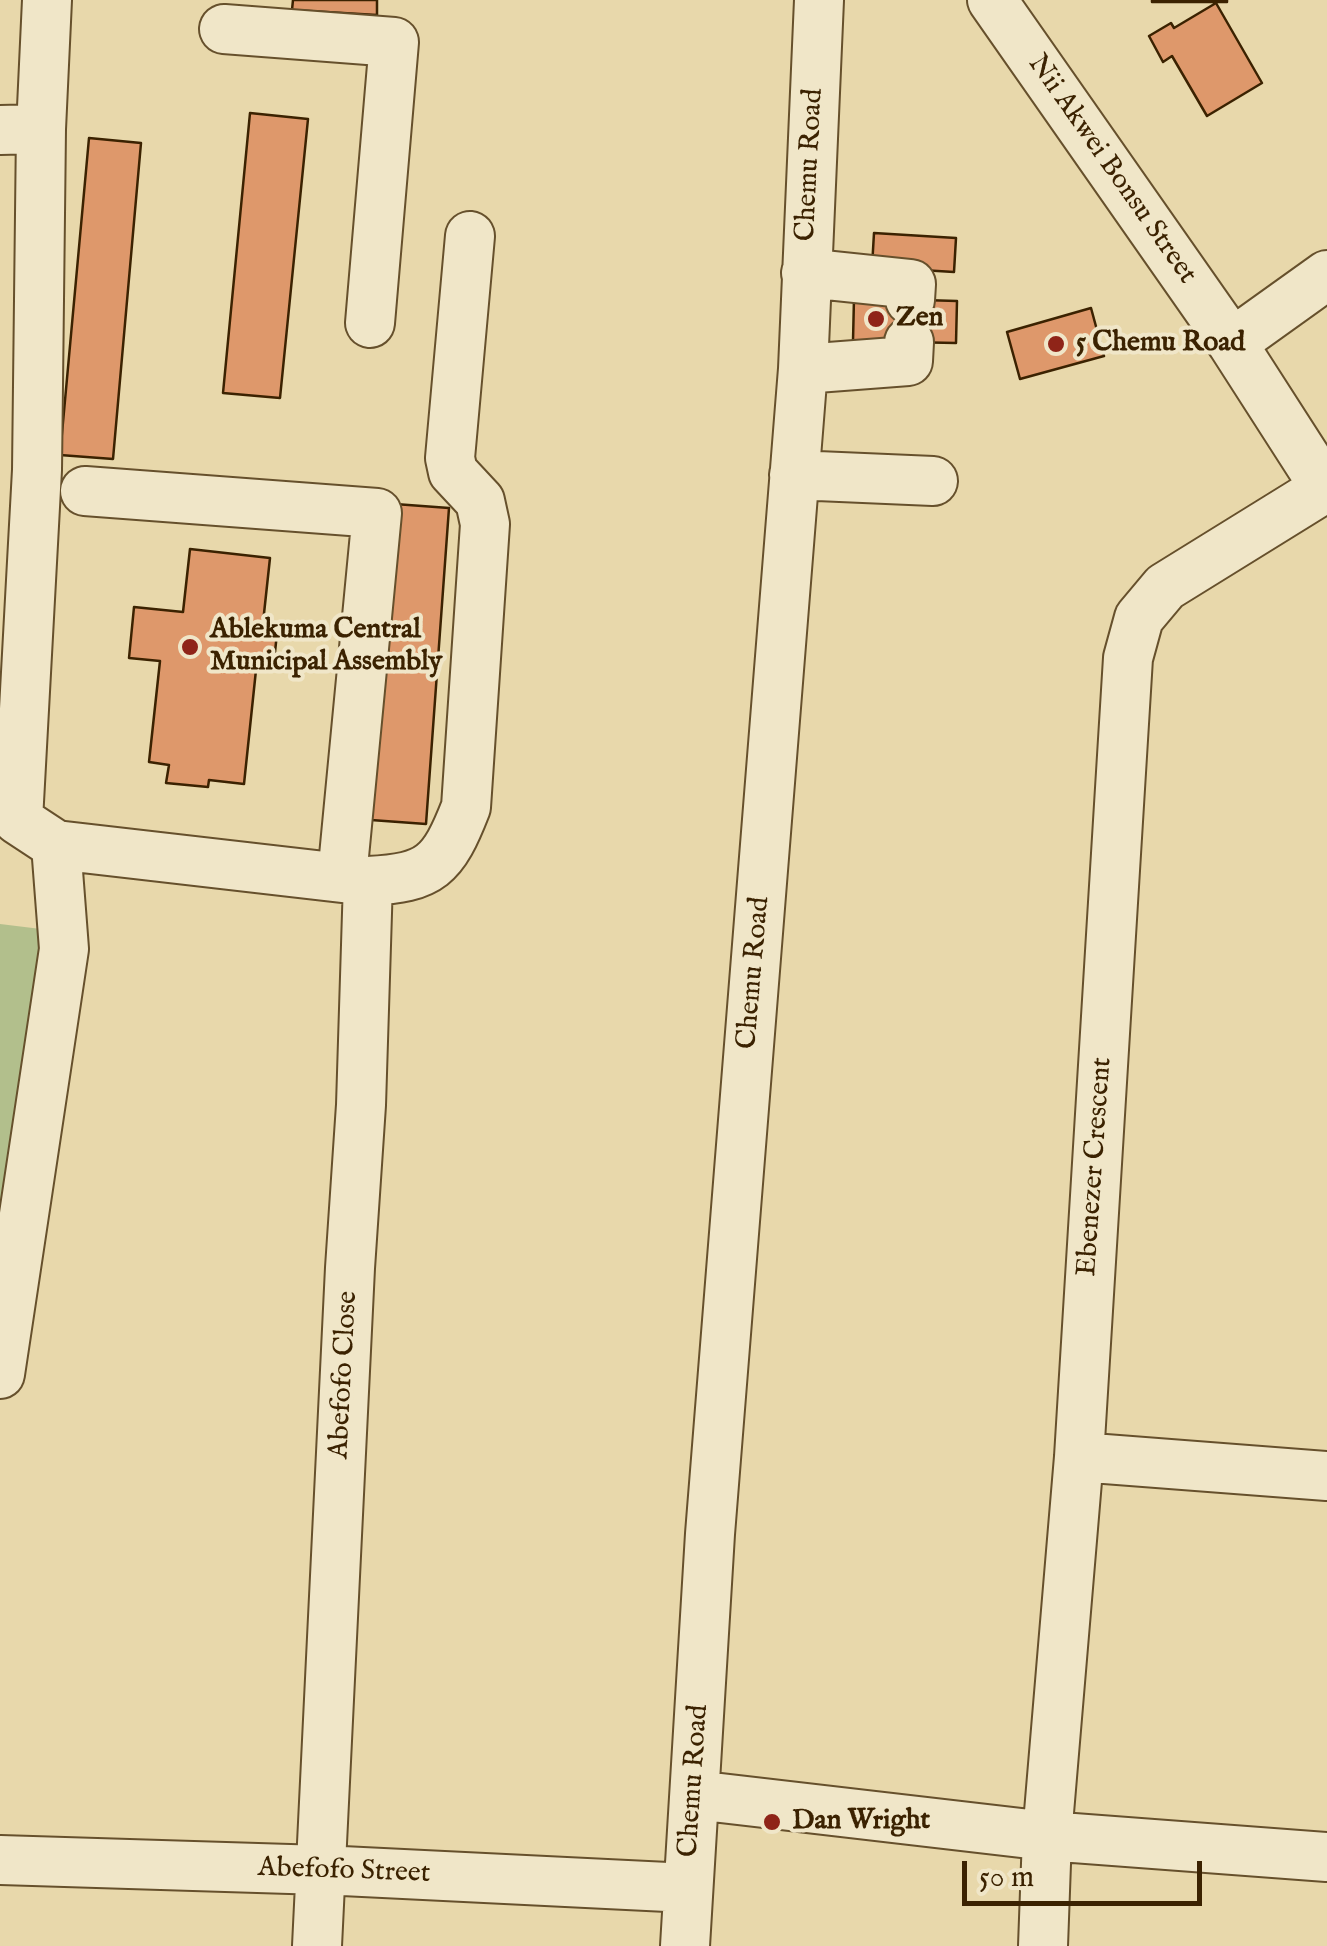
<!DOCTYPE html>
<html>
<head>
<meta charset="utf-8">
<style>
  body { margin:0 }
  #map { position:relative; width:1327px; height:1946px; overflow:hidden; background:#e8d8ab; font-family:"IM FELL English",serif }
  canvas { display:block }
  .scale { position:absolute; left:962px; top:1861px; width:240px; height:45px; box-sizing:border-box; border:5px solid #3b2201; border-top:0; padding-left:12px; font-size:30px; line-height:35px; white-space:nowrap; color:#3b2201; -webkit-text-stroke:8px #f0e6c8; paint-order:stroke }
</style>
</head>
<body>
<div id="map">
<canvas width="1327" height="1946"></canvas>
<div class="scale">50 m</div>
</div>
<script>
const ctx = document.querySelector('canvas').getContext('2d');
ctx.lineJoin = 'round';
function fillPath(path, color) {
  ctx.fillStyle = color;
  ctx.fill(path, 'evenodd');
}
function stroke(path, color, width, dash) {
  ctx.strokeStyle = color;
  ctx.lineWidth = width;
  ctx.lineCap = dash ? 'butt' : 'round';
  ctx.setLineDash(dash || []);
  ctx.stroke(path);
}
function label(font, color, halo, rows, align = 'center') {
  ctx.font = font + ' "IM FELL English",serif';
  ctx.lineWidth = 8;
  ctx.setLineDash([]);
  ctx.textBaseline = 'middle';
  ctx.strokeStyle = halo;
  ctx.fillStyle = color;
  for (const [text, x, y, turn = 0] of rows) {
    ctx.save();
    ctx.translate(x, y);
    ctx.rotate((+turn || 0) * Math.PI / 180);
    ctx.textAlign = isNaN(turn) ? turn : align;
    if (halo) ctx.strokeText(text, 0, 0);
    ctx.fillText(text, 0, 0);
    ctx.restore();
  }
}
fillPath(new Path2D(`
  M0 924 49 930 0 1296Z`), '#b2bf8c');
const building = new Path2D(`
  M293 0H377V15L292 10Z
  M1152 0H1227V2H1152Z
  M1216 3 1262 83 1207 116 1172 56 1163 62 1149 36 1171 23 1174 28Z
  M250 113 308 119 280 398 223 393Z
  M89 138 141 143 113 459 60 455Z
  M874 233 956 238 954 272 872 267Z
  M854 298 957 301 956 343 853 341Z
  M1091 308 1104 356 1020 379 1007 332Z
  M395 504 449 508 426 824 371 820Z
  M190 549 270 558 262 632 277 633 273 671 256 670 244 784 209 780 208 787 166 783 169 765 149 762 160 661 129 658 134 607 183 612Z`);
fillPath(building, '#de986b');
stroke(building, '#3b2201', 2.5);
const minor = new Path2D(`
  M47 0 41 129 37 470 18 820 56 845 368 881C431 878 443 866 466 807L485 524 480 501 453 472 450 458 470 236
  M992 0 1232 343 1327 491
  M224 29 394 42 370 323
  M0 130 41 129
  M806 273 911 284 910 300
  M1232 343 1327 275
  M803 369 908 361 909 342
  M794 475 933 481
  M85 491 377 513 342 877
  M0 1374 64 949 56 845
  M1079 1457 1327 1476
  M695 1795 1047 1836 1327 1857
  M0 1860 322 1870 688 1888
  M317 1946 350 1268 361 1105 368 881
  M685 1946 710 1534 803 369 819 0
  M1043 1946 1047 1836 1079 1457 1128 658 1139 618 1165 587 1325 488`);
stroke(minor, '#66502c', 52);
stroke(minor, '#f0e6c8', 48);
for (const [x, y, r, color] of [
  [876,319,10,"#8f2418"],
  [1056,344,10,"#8f2418"],
  [190,647,10,"#8f2418"],
  [772,1822,10,"#8f2418"]
]) {
  const dot = new Path2D();
  dot.arc(x, y, r, 0, 2 * Math.PI);
  ctx.fillStyle = color;
  ctx.fill(dot);
  stroke(dot, '#f0e6c8', 4);
}
label('28px', '#3b2201', '#f0e6c8', [
  ["Chemu Road",811,165,-87],
  ["Nii Akwei Bonsu Street",1111,170,55],
  ["Chemu Road",755,973,-85],
  ["Ebenezer Crescent",1096,1167,-86],
  ["Abefofo Close",345,1375,-87],
  ["Chemu Road",695,1781,-86],
  ["Abefofo Street",344,1872,2]
]);
label('bold 28px', '#3b2201', '#f0e6c8', [
  ["Zen",896,319],
  ["5 Chemu Road",1076,344],
  ["Ablekuma Central",210,631],
  ["Municipal Assembly",210,663],
  ["Dan Wright",792,1822]
], 'left');
</script>
</body>
</html>
